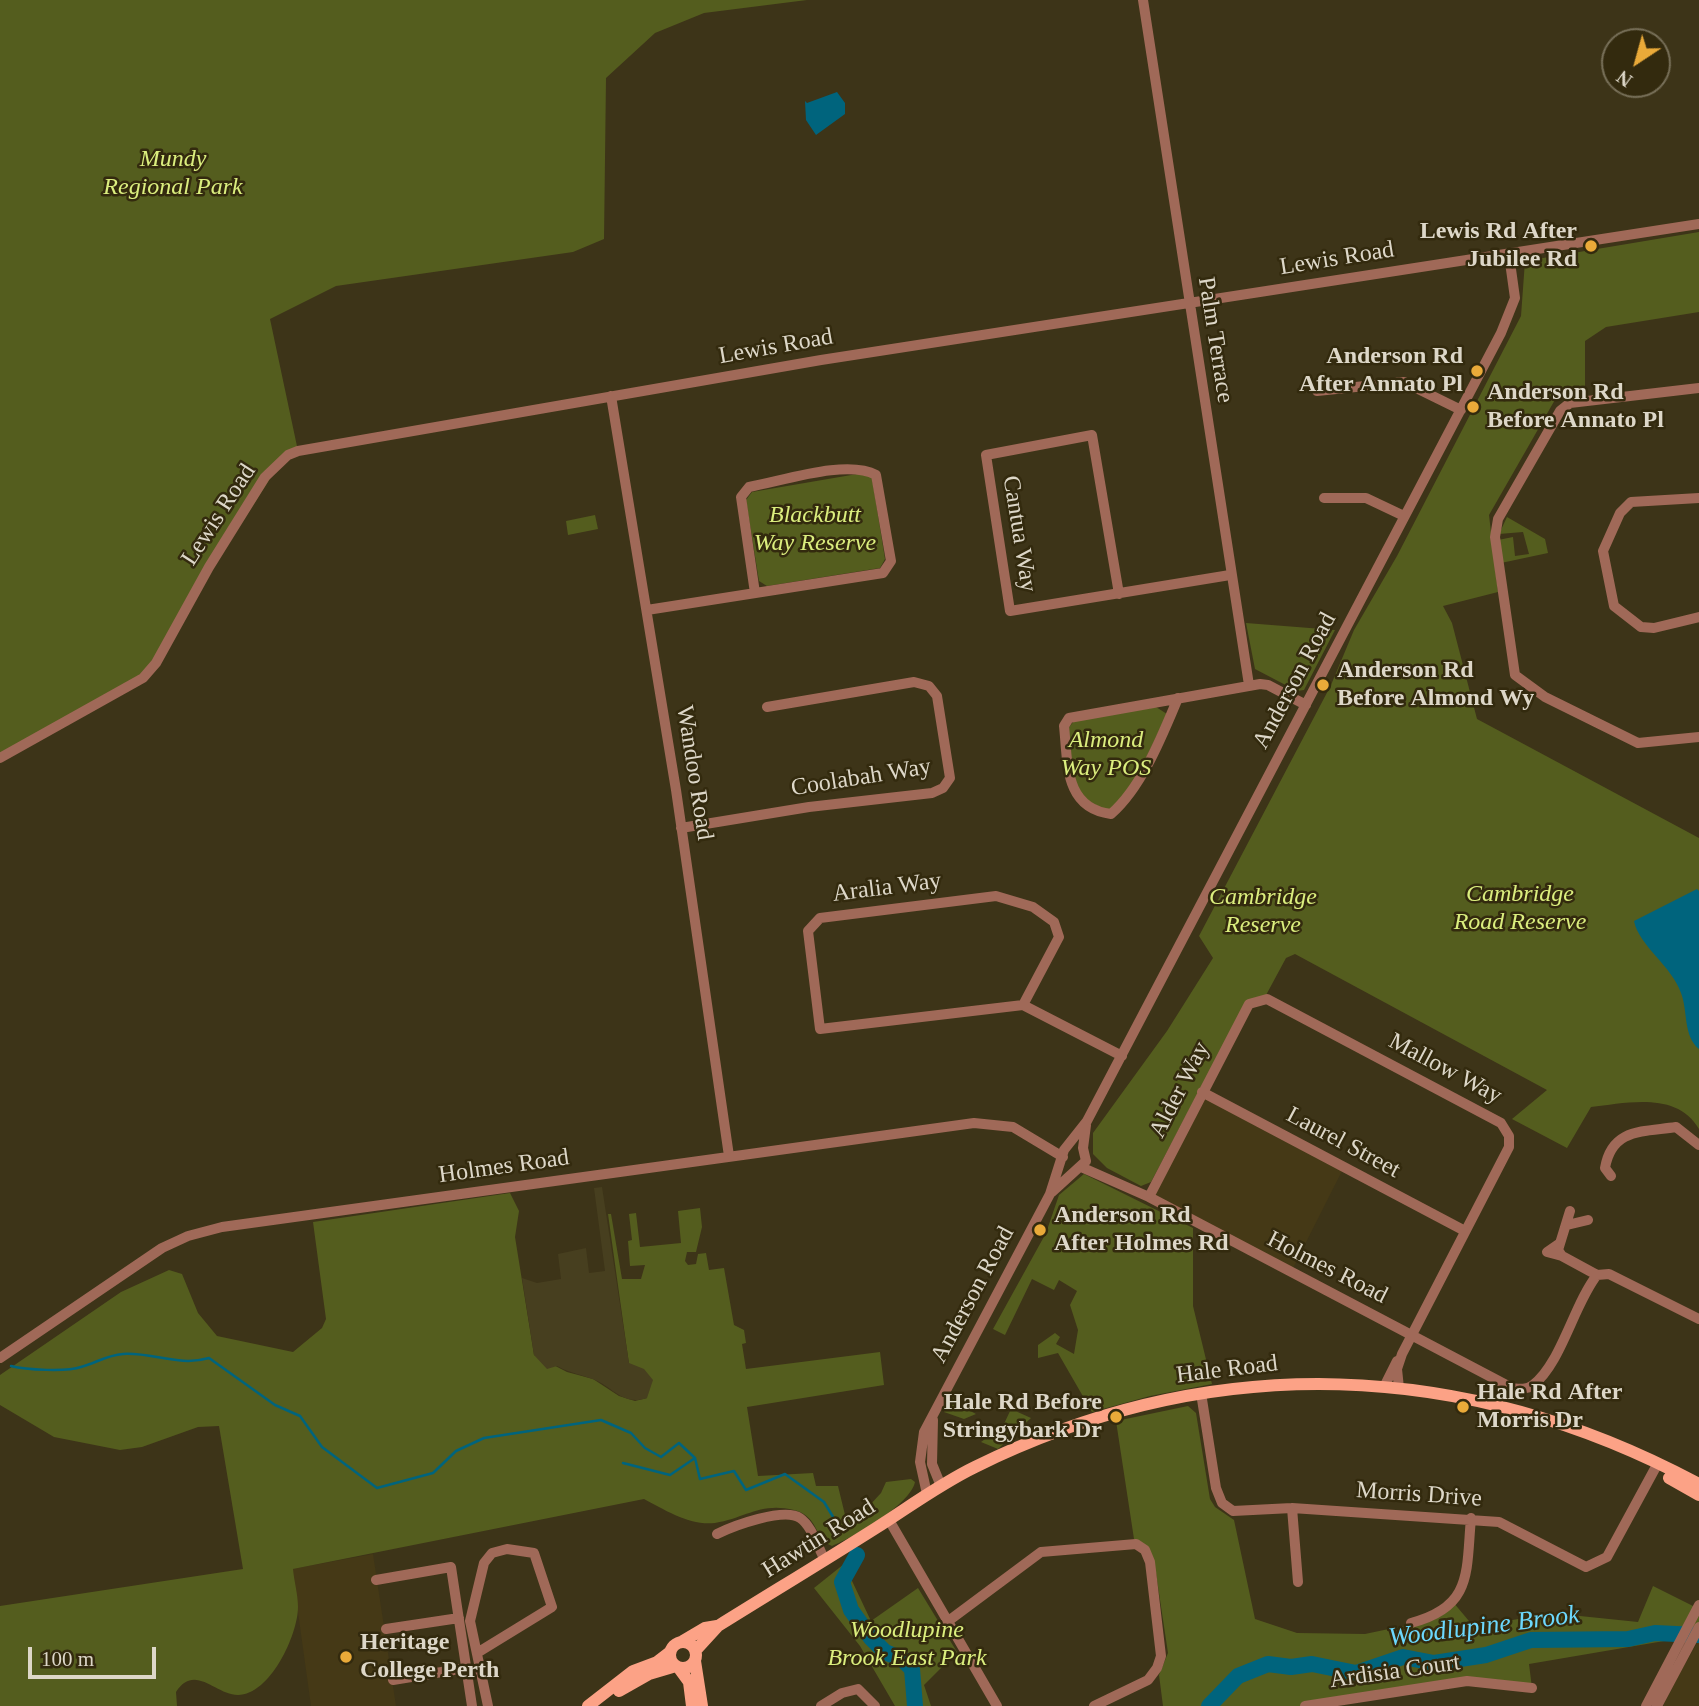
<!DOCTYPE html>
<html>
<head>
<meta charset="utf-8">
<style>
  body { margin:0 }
  #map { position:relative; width:1699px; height:1706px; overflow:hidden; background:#3d3418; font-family:Georgia,serif }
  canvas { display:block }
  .north { position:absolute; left:1601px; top:28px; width:70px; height:70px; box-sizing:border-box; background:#332a0e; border:2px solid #776f58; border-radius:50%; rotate:216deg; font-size:19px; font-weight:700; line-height:28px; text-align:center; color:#ddd7c8 }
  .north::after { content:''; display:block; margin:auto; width:24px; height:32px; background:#eaaa39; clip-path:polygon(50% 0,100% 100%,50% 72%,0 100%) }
  .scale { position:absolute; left:28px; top:1647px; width:128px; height:32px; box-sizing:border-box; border:4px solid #ddd7c8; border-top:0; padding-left:9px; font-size:21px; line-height:24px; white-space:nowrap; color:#ddd7c8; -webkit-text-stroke:5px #332a0e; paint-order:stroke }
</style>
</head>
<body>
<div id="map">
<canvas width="1699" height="1706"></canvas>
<div class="north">N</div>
<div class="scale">100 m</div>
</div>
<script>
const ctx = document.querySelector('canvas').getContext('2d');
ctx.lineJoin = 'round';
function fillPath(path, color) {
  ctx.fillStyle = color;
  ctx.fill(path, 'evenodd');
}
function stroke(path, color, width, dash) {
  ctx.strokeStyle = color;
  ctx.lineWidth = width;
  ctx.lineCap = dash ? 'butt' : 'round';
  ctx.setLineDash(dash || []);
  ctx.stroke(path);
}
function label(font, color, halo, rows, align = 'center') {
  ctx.font = font + ' Georgia,serif';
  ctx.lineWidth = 5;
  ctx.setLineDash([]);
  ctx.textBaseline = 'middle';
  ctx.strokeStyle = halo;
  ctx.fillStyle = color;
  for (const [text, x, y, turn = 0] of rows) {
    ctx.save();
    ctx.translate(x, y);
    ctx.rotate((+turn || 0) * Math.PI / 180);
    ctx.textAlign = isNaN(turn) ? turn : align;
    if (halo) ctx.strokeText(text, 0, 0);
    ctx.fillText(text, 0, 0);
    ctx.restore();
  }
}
fillPath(new Path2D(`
  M1202 1092 1344 1167 1291 1272 1149 1197Z
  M373 1554 396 1706H311L292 1569Z
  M1699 1640V1706H1663L1682 1669Z`), '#453916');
fillPath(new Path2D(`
  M0 0H807L704 13 655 33 606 78 604 239 573 252 336 286 270 319 298 451 280 463 143 678 0 758Z
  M1699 232V312L1606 327 1585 341V387L1556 398 1489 515 1498 592 1443 606 1452 623 1477 719 1699 838V1129C1677 1091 1627 1103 1591 1107L1567 1148 1512 1119 1547 1090 1295 954 1286 958 1265 997 1246 1002 1151 1182 1141 1186 1107 1168 1093 1154V1133L1167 1031 1213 958 1199 936 1331 685 1354 630 1397 556 1521 316 1525 261Z
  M863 473 872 478 885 559 880 568 767 586 759 581 746 500 752 492Z
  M595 515 598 529 568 535 566 521Z
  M1507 517 1545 539 1548 553 1501 563 1498 540 1513 537 1515 556 1529 554 1523 532 1499 534Z
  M1246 623 1335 630 1304 690 1297 691 1255 669Z
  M1156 707 1167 714 1125 802 1111 814 1071 790 1066 731 1074 721Z
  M1084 1174 1193 1228V1306L1212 1384 1150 1396 1092 1412 1058 1353 1038 1358V1345L1055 1333 1060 1337 1056 1344 1074 1354 1078 1330 1070 1305 1077 1291 1059 1280 1054 1290 1032 1279 1005 1335 993 1329 1046 1233 1059 1195Z
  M510 1193 519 1211 515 1237 534 1355 567 1372 593 1379 619 1396 635 1401 647 1398 635 1367 629 1364 608 1214H611L622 1279H641L645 1265 630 1266 628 1241 632 1240 629 1214 636 1213 640 1247 681 1243 678 1211 700 1208 702 1227 696 1252H687L685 1261 688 1265 696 1264 698 1254 706 1253 709 1270 724 1268 734 1325 744 1330 746 1343 742 1344 746 1369 880 1352 884 1385 747 1407 758 1476 813 1473 816 1486H838L846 1519 856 1520 881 1493 886 1482 911 1479 915 1482C910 1505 854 1537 832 1546 814 1539 819 1516 794 1510 760 1502 746 1518 715 1523 690 1526 665 1510 644 1499L293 1569C294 1581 298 1594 298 1607 298 1635 270 1695 238 1695 215 1695 195 1663 176 1692L177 1706H0V1606L243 1569 219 1426 198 1427 142 1447 120 1450 54 1437 0 1405V1375L121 1292 169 1270 182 1274 198 1313 217 1336 293 1352 322 1328 326 1319 313 1222Z
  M955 1397 959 1405 976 1414 964 1419 944 1412 948 1402Z
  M1188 1406 1196 1413 1210 1499 1215 1507 1234 1520 1255 1619 1297 1633 1365 1634 1403 1626 1453 1602 1474 1627 1551 1613 1638 1622 1653 1586 1699 1609V1640L1664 1641 1529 1664 1532 1688 1467 1681 1305 1706H1163L1159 1675 1168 1653 1156 1573 1145 1546 1134 1539 1116 1421Z
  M1011 1409 1031 1418 998 1449 981 1442 1003 1426Z
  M844 1564 871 1621 918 1588 957 1652 924 1685 931 1706H895L860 1646 814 1588Z`), '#545d1e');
fillPath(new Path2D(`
  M602 1187 629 1363 644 1369 653 1380 647 1398C623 1406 614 1388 595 1380 580 1374 572 1374 557 1366L547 1369 534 1355 522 1278 537 1283 561 1279 558 1254 586 1248 589 1273 605 1271 594 1188Z`), '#473f1f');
fillPath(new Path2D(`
  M837 92 845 103V114L816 135 806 120 805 101 807 103Z
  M1697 889 1699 891V1049C1683 1036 1688 1011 1681 993 1672 966 1639 946 1634 921Z`), '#00647d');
stroke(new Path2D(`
  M11 1366C26 1370 67 1372 81 1367 96 1363 107 1355 123 1354 152 1352 179 1367 209 1358L275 1405 300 1416 322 1447 377 1488 433 1473 456 1451 484 1438 601 1420 631 1433 645 1448 661 1457 679 1443 695 1458
  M623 1463 670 1475 695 1458 700 1479 734 1471 746 1490 785 1474 824 1502 841 1530`), '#00647d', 2.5);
stroke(new Path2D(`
  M857 1555 842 1582 851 1610 871 1638 885 1652 902 1659 912 1669 915 1706
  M1209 1706 1238 1676 1268 1664 1291 1667 1312 1664 1356 1673 1403 1657 1434 1663 1486 1655 1531 1640 1628 1639 1655 1633 1698 1635`), '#00647d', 16);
stroke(new Path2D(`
  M1143 0 1249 685
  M1699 388 1570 403 1560 411 1498 519 1495 537 1515 675 1545 697 1638 743 1699 737
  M1317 391 1404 382 1461 410
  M611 396 676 790 729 1156
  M1324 498H1366L1404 516
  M1699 498 1631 502 1620 513 1603 551 1614 606 1641 627 1654 628 1699 617
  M1119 594 1092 435 986 455 1010 611 1230 575
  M647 610 883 573 891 561 876 475C847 459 783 481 749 487L741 497 755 593
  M1178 698C1162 736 1142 787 1111 814 1064 808 1068 763 1064 726L1069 718 1260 684 1268 685 1306 705
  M0 758 143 678 156 663 209 567 265 477 288 455 298 451 821 360 1699 224
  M681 828 809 807 932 793 943 788 950 778 937 696 929 686 914 682 767 707
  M1023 1005 1059 937 1054 922 1033 907 996 896 820 918 808 931 820 1029 1023 1005 1122 1056
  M1202 1092 1465 1231
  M1081 1167 1149 1197 1512 1388C1520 1389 1526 1390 1533 1385 1561 1364 1574 1304 1597 1275L1609 1274 1699 1319
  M1611 1176 1605 1168C1612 1128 1643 1132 1676 1127L1699 1145
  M1052 1192 1086 1161 1083 1148 1086 1125
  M1149 1197 1249 1004 1267 999 1501 1123 1509 1136V1147L1402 1354 1397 1369 1399 1388
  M1570 1211 1558 1250 1562 1256 1597 1275
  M1567 1225 1588 1220
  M1560 1243 1547 1252 1562 1256
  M0 1358 162 1248 188 1236 222 1227 974 1123 1013 1127 1063 1157
  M1385 1385 1397 1361
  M1201 1393 1216 1488 1222 1503 1233 1511 1292 1508 1499 1522 1586 1567 1607 1557 1658 1463
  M933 1420 932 1464 941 1486
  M927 1494 920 1462 924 1432 1050 1194 1064 1150 1087 1121 1501 333 1515 298 1509 255
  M1292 1508 1298 1582
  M889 1520 997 1706
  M717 1534C733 1526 784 1507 800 1518 812 1526 818 1548 825 1560
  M376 1580 451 1567 472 1706
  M947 1622 1041 1552 1136 1544 1145 1550 1150 1562 1161 1656 1157 1668 1148 1680 1094 1706
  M1411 1623C1473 1607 1466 1572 1471 1518
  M386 1629 459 1618
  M477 1653 552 1607 534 1553 507 1549 492 1553 484 1563 470 1621 488 1706
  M393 1680 466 1668
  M821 1706 842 1693 858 1689 875 1706
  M1305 1706 1467 1681 1532 1688
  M1646 1706 1699 1605
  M1657 1706 1699 1627`), '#a06958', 10);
stroke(new Path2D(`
  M1669 1478 1699 1495
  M683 1641 705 1628 717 1626
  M670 1655a13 13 0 1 1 26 0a13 13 0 1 1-26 0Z
  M696 1650 718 1626C771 1593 824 1561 876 1528 909 1507 940 1484 975 1467 1214 1349 1466 1359 1699 1484
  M695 1661 702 1706
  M678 1667 689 1682 692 1706
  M619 1691 649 1674 676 1666
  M588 1706 633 1671 657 1662 670 1652`), '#fca286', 12);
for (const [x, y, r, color] of [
  [1591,246,7,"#eaaa39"],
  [1477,371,7,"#eaaa39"],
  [1473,407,7,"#eaaa39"],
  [1323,685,7,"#eaaa39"],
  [1040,1230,7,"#eaaa39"],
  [1463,1407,7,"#eaaa39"],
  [1116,1417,7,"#eaaa39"],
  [346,1657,7,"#eaaa39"]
]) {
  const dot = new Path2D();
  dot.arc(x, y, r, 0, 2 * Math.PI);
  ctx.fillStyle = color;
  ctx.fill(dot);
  stroke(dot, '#332a0e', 2.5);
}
label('italic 24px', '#dbee7e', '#332a0e', [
  ["Mundy",173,160],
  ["Regional Park",173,188],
  ["Blackbutt",815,516],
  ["Way Reserve",815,544],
  ["Almond",1106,741],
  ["Way POS",1106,769],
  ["Cambridge",1520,895],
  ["Road Reserve",1520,923],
  ["Cambridge",1263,898],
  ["Reserve",1263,926],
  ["Woodlupine",907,1631],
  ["Brook East Park",907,1659]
]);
label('bold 24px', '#ddd7c8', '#332a0e', [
  ["Lewis Rd After",1577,232,"right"],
  ["Jubilee Rd",1577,260,"right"],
  ["Anderson Rd",1463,357,"right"],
  ["After Annato Pl",1463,385,"right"],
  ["Anderson Rd",1487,393],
  ["Before Annato Pl",1487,421],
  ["Anderson Rd",1337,671],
  ["Before Almond Wy",1337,699],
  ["Anderson Rd",1054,1216],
  ["After Holmes Rd",1054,1244],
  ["Hale Rd After",1477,1393],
  ["Morris Dr",1477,1421],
  ["Hale Rd Before",1102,1403,"right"],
  ["Stringybark Dr",1102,1431,"right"],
  ["Heritage",360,1643],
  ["College Perth",360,1671]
], 'left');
label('24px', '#ddd7c8', '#332a0e', [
  ["Lewis Road",1337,259,-9],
  ["Palm Terrace",1215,340,81],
  ["Lewis Road",776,347,-10],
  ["Lewis Road",219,515,-57],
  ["Cantua Way",1019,534,81],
  ["Anderson Road",1295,681,-62],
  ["Wandoo Road",694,773,81],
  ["Coolabah Way",861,778,-9],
  ["Aralia Way",887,888,-7],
  ["Mallow Way",1445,1069,28],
  ["Alder Way",1180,1090,-63],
  ["Laurel Street",1343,1143,28],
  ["Holmes Road",504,1167,-8],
  ["Holmes Road",1327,1268,27],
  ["Anderson Road",973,1295,-62],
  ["Hale Road",1227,1370,-7],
  ["Morris Drive",1419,1495,4],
  ["Hawtin Road",819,1539,-32],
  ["Ardisia Court",1395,1672,-8]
]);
label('italic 26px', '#6cd8fd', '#332a0e', [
  ["Woodlupine Brook",1484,1627,-7]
]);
</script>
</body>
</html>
